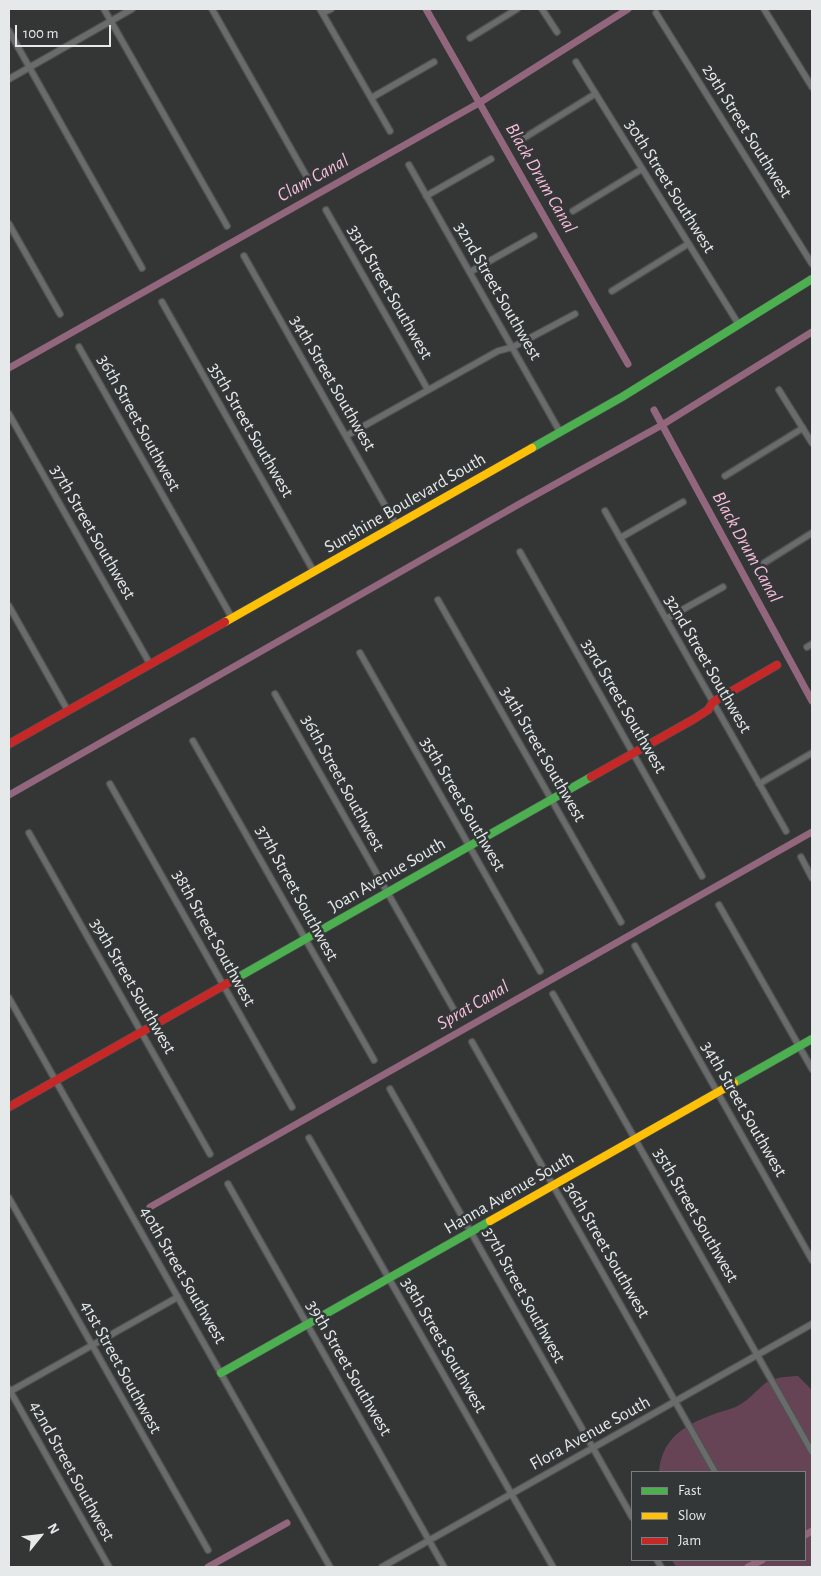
<!DOCTYPE html>
<html>
<head>
<meta charset="utf-8">
<style>
  body { margin:0 }
  #map { position:relative; width:821px; height:1576px; overflow:hidden; background:#343636; font-family:"Alegreya Sans",sans-serif }
  canvas { display:block }
  .frame { position:absolute; inset:0; border:10px solid #e6e9e9; pointer-events:none }
  .legend { position:absolute; left:631px; top:1471px; width:175px; height:90px; box-sizing:border-box; background:#333737; border:1px solid #7b7e7e; margin:0; padding:6px 9px; list-style:none; font-size:15px; color:#e6e9e9 }
  .legend li { display:flex; align-items:center; gap:10px; height:25px }
  .legend b { width:25px; border:1px solid #7b7e7e }
  .north { position:absolute; left:15px; top:1511px; width:50px; height:50px; -webkit-text-stroke:4px #333737; paint-order:stroke; rotate:61deg; font-size:14px; font-weight:700; line-height:20px; text-align:center; color:#e6e9e9 }
  .north::after { content:''; display:block; margin:auto; width:18px; height:22px; background:#e6e9e9; clip-path:polygon(50% 0,100% 100%,50% 72%,0 100%) }
  .scale { position:absolute; left:15px; top:25px; width:96px; height:22px; box-sizing:border-box; border:2px solid #e6e9e9; border-top:0; padding-left:6px; font-size:15px; line-height:18px; white-space:nowrap; color:#e6e9e9; -webkit-text-stroke:4px #333737; paint-order:stroke }
</style>
</head>
<body>
<div id="map">
<canvas width="821" height="1576"></canvas>
<div class="frame"></div>
<ul class="legend">
<li><b style="height:6px;background:#4caf50"></b>Fast</li>
<li><b style="height:6px;background:#ffc107"></b>Slow</li>
<li><b style="height:6px;background:#c62828"></b>Jam</li>
</ul>
<div class="north">N</div>
<div class="scale">100 m</div>
</div>
<script>
const ctx = document.querySelector('canvas').getContext('2d');
ctx.lineJoin = 'round';
function fillPath(path, color) {
  ctx.fillStyle = color;
  ctx.fill(path, 'evenodd');
}
function stroke(path, color, width, dash) {
  ctx.strokeStyle = color;
  ctx.lineWidth = width;
  ctx.lineCap = dash ? 'butt' : 'round';
  ctx.setLineDash(dash || []);
  ctx.stroke(path);
}
function label(font, color, halo, rows, align = 'center') {
  ctx.font = font + ' "Alegreya Sans",sans-serif';
  ctx.lineWidth = 5;
  ctx.setLineDash([]);
  ctx.textBaseline = 'middle';
  ctx.strokeStyle = halo;
  ctx.fillStyle = color;
  for (const [text, x, y, turn = 0] of rows) {
    ctx.save();
    ctx.translate(x, y);
    ctx.rotate((+turn || 0) * Math.PI / 180);
    ctx.textAlign = isNaN(turn) ? turn : align;
    if (halo) ctx.strokeText(text, 0, 0);
    ctx.fillText(text, 0, 0);
    ctx.restore();
  }
}
fillPath(new Path2D(`
  M798 1376 812 1390V1567H676L672 1560H805V1472H659C662 1435 689 1423 720 1412 727 1410 735 1408 741 1404 749 1399 755 1392 762 1386 771 1377 785 1377 798 1376Z`), '#664456');
stroke(new Path2D(`
  M426 9 628 364
  M9 368 479 103 628 9
  M654 410 812 701
  M9 795 521 503 662 425 812 332
  M150 1207 812 832
  M805 1535 812 1531
  M208 1567 287 1523
  M748 1567 762 1560`), '#92667c', 7);
const street = new Path2D(`
  M104 9 227 226
  M212 9 308 179
  M320 9 390 131
  M542 9 557 32
  M764 9 812 87
  M323 13 331 9
  M656 13 812 264
  M9 31 142 268
  M470 38 517 9
  M576 62 739 325
  M9 79 132 9
  M371 98 434 62
  M524 138 595 94
  M409 165 560 432
  M426 196 491 159
  M326 210 428 390
  M573 211 642 169
  M9 224 60 314
  M244 256 396 525
  M470 272 534 236
  M612 291 688 244
  M162 302 314 572
  M79 347 232 618
  M779 390 812 443
  M9 414 150 664
  M346 436 498 351 513 347 575 314
  M725 476 803 428
  M605 511 786 831
  M620 538 683 502
  M520 552 702 876
  M764 563 812 533
  M438 600 621 922
  M9 606 68 711
  M666 619 723 587
  M807 647 812 644
  M360 653 540 971
  M275 694 458 1017
  M193 741 374 1060
  M110 784 292 1107
  M759 784 812 753
  M29 833 210 1154
  M801 857 812 878
  M719 905 812 1069
  M635 946 812 1260
  M553 994 812 1452
  M9 998 330 1567
  M472 1042 715 1472
  M390 1089 632 1517
  M309 1138 553 1567
  M228 1184 444 1567
  M9 1198 208 1550
  M9 1389 109 1567
  M9 1392 178 1297
  M657 1560 661 1567
  M382 1567 812 1324`);
const fast = new Path2D(`
  M532 448 622 397 812 279
  M235 979 591 777
  M734 1083 812 1039
  M221 1373 490 1221`);
const slow = new Path2D(`
  M225 622 532 448
  M490 1221 734 1083`);
const jam = new Path2D(`
  M9 744 225 622
  M591 777 694 719 708 710 713 702 777 665
  M9 1107 235 979`);
stroke(street, '#505252', 8);
stroke(fast, '#505252', 9);
stroke(slow, '#505252', 9);
stroke(jam, '#505252', 9);
stroke(street, '#6a6c6c', 5.5);
stroke(fast, '#4caf50', 8);
stroke(slow, '#ffc107', 8);
stroke(jam, '#c62828', 8);
label('18px', '#e6e9e9', '#333737', [
  ["29th Street Southwest",747,131,58],
  ["30th Street Southwest",670,186,58],
  ["32nd Street Southwest",498,291,60],
  ["33rd Street Southwest",390,292,60],
  ["34th Street Southwest",333,383,60],
  ["36th Street Southwest",139,423,61],
  ["35th Street Southwest",251,430,60],
  ["Sunshine Boulevard South",405,503,-30],
  ["37th Street Southwest",93,532,60],
  ["32nd Street Southwest",708,664,60],
  ["33rd Street Southwest",624,706,60],
  ["34th Street Southwest",543,754,60],
  ["36th Street Southwest",343,783,61],
  ["35th Street Southwest",463,804,60],
  ["Joan Avenue South",387,875,-30],
  ["37th Street Southwest",297,893,61],
  ["38th Street Southwest",214,938,61],
  ["39th Street Southwest",133,986,60],
  ["34th Street Southwest",744,1109,60],
  ["Hanna Avenue South",509,1193,-30],
  ["35th Street Southwest",696,1215,60],
  ["36th Street Southwest",607,1250,60],
  ["40th Street Southwest",183,1275,60],
  ["37th Street Southwest",524,1295,61],
  ["38th Street Southwest",444,1345,60],
  ["41st Street Southwest",121,1367,61],
  ["39th Street Southwest",349,1368,60],
  ["Flora Avenue South",590,1433,-29],
  ["42nd Street Southwest",72,1471,61]
]);
label('italic 19px', '#f9bcda', '#333737', [
  ["Clam Canal",313,178,-29],
  ["Black Drum Canal",541,178,60],
  ["Black Drum Canal",747,547,61],
  ["Sprat Canal",473,1005,-30]
]);
</script>
</body>
</html>
